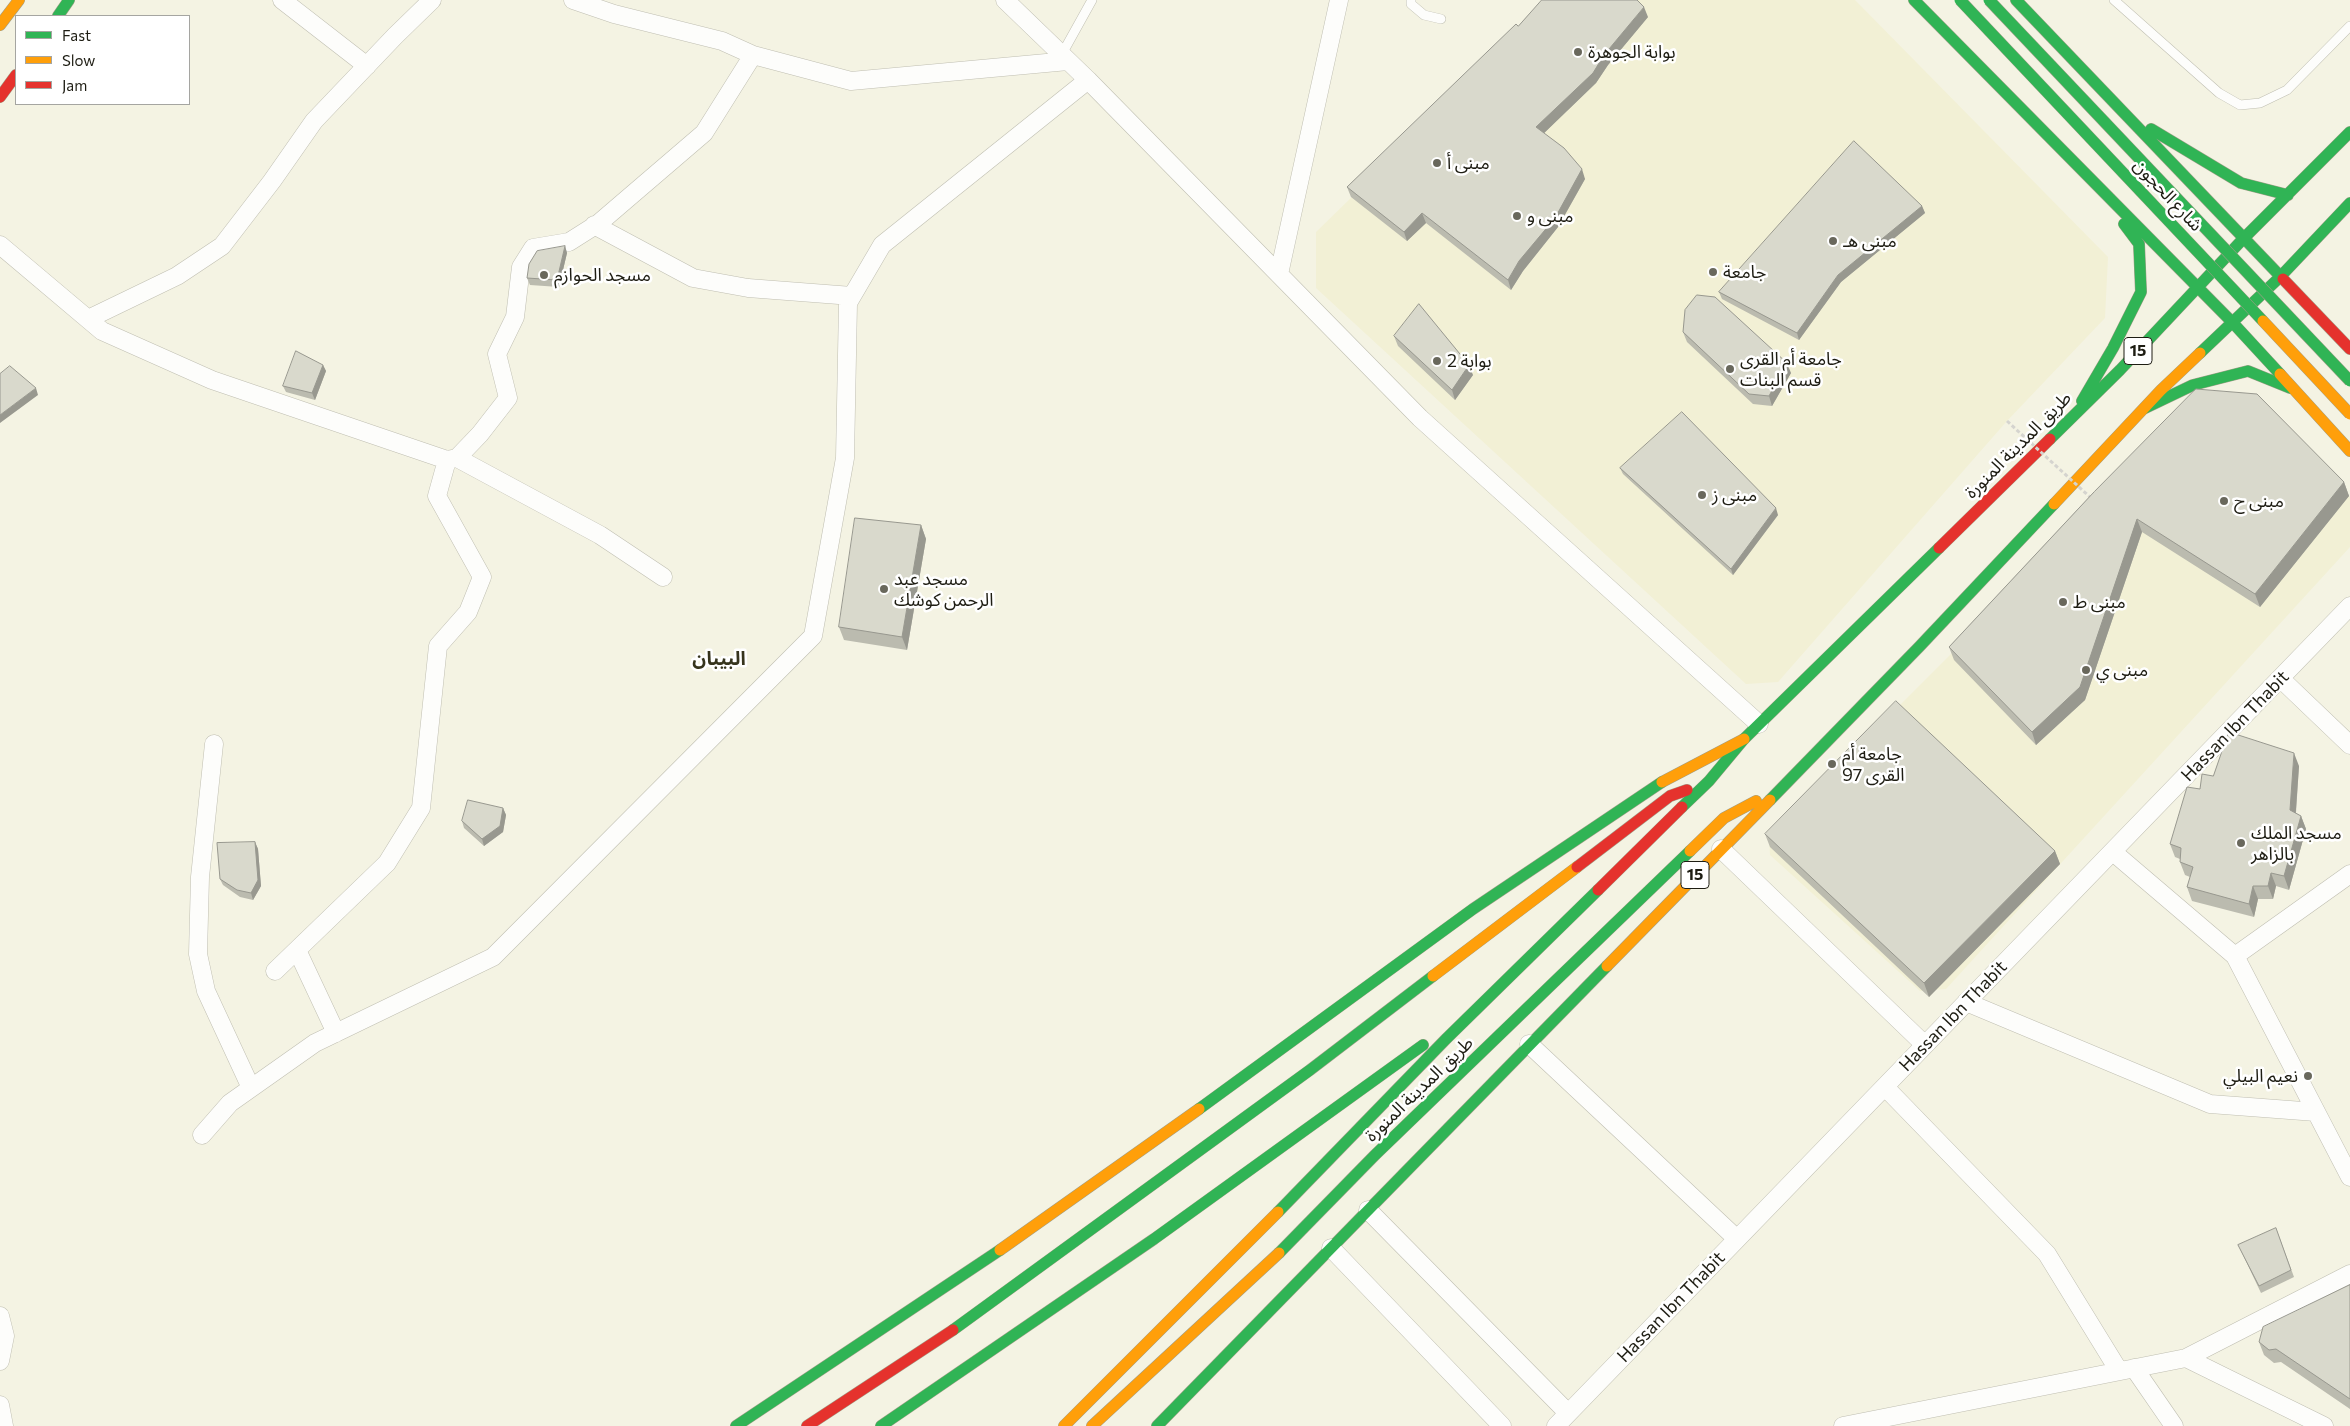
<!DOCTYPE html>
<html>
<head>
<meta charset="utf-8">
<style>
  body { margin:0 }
  #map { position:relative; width:2350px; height:1426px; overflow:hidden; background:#f4f3e3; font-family:Commissioner,sans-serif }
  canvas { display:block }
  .legend { position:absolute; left:15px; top:15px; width:175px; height:90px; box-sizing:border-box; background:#fff; border:1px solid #a5a5a1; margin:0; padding:6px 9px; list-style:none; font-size:15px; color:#1e1d13 }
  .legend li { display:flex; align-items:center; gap:10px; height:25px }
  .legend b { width:25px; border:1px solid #a5a5a1 }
</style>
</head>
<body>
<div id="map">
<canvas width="2350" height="1426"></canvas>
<ul class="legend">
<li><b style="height:6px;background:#30b455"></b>Fast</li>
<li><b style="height:6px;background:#ff9f0a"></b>Slow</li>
<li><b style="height:6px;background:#e5322d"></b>Jam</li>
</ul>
</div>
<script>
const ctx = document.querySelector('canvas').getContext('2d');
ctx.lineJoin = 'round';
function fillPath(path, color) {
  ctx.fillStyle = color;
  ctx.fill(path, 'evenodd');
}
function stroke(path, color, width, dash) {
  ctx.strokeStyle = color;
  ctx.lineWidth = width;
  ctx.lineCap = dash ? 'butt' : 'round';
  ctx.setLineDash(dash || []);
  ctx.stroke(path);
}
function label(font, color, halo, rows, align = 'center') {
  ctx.font = font + ' Commissioner,"Noto Sans Arabic",sans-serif';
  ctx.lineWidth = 5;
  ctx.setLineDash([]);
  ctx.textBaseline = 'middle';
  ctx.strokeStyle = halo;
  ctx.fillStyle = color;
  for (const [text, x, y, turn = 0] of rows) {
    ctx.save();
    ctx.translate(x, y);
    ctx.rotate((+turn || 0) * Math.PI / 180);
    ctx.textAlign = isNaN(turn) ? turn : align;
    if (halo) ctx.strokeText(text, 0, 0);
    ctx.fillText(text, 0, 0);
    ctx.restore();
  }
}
fillPath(new Path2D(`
  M1544 0H1855L2108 257 2105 318 2007 421 1778 682 1746 684 1316 288V232L1519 34Z
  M2262 408 2350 497V547L1946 989 1920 991 1770 855 1769 836 2099 506Z`), '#f2f0d5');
const lane = new Path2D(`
  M1411 0V4L1424 15 1441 19
  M2114 0 2219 93 2240 105 2260 103 2287 90 2350 26
  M1062 54 1092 0`);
const street = new Path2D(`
  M282 0 367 66
  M573 0 614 14 722 41 753 55 851 81 1068 61
  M1005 0 1088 80 1420 418 1759 724
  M594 225 693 278 748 288 852 296
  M0 245 102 331 212 380 447 460 457 458 600 535 663 577
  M1279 274 1339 0
  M88 319 177 276 222 246 272 181 314 121 395 36 432 0
  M457 458 480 434 508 398 497 354 515 317 521 267 533 248 569 242 599 223 704 133 753 55
  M2281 679 2350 745
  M214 744 200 877 198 954 206 991 251 1088
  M1721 849 1925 1045
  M2113 852 2235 956 2350 874
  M297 950 336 1033
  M2235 956 2350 1177
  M275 971 387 863 421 808 438 646 468 612 482 577 437 496 447 460
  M1966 1002 2210 1104 2316 1112
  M1529 1044 1737 1239
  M1885 1087 2047 1254 2119 1371
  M202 1135 230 1103 315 1043 493 957 813 636 845 458 848 303 882 245 1088 80
  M1368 1210 1568 1413
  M1331 1248 1502 1426
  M0 1316 5 1336 0 1361
  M2186 1358 2324 1426
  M2134 1368 2174 1426
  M0 1405 4 1426
  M1556 1426 2350 606
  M1843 1426 2186 1358 2350 1274`);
const fast = new Path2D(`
  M1914 0 2233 323 2280 374
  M2016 0 2283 279
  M58 16 69 0
  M2151 129 2241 183 2288 195
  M2200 353 2280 277 2350 203
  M2082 401 2113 348 2141 292 2139 244 2124 224
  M2145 408 2193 385 2248 371 2290 388
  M2050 439 2120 370 2243 239 2350 132
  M1770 800 1919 647 2054 504
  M1682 807 1709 781 1744 739 1939 548
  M1199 1109 1473 909 1662 782
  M1278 1212 1446 1039 1598 890
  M1279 1253 1375 1155 1690 851
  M953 1330 1310 1070 1433 976
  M736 1426 1000 1250
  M881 1426 1154 1239 1423 1045
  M1157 1426 1607 966`);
const slow = new Path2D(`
  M0 25 19 0
  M2280 374 2350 451
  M2054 504 2161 390 2200 353
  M1662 782 1744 739
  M1690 851 1724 818 1756 801
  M1607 966 1770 800
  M1433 976 1577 867
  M1000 1250 1199 1109
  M1064 1426 1278 1212
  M1092 1426 1279 1253`);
const jam = new Path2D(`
  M0 97 16 75
  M2283 279 2350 349
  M1939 548 2050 439
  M1577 867 1670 796 1687 790
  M1598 890 1682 807
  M807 1426 953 1330`);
stroke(lane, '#bfbeb1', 10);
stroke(street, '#bfbeb1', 19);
stroke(fast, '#a09e88', 12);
stroke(slow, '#a09e88', 12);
stroke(jam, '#a09e88', 12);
stroke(lane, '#fdfdfb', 9);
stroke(street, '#fdfdfb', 18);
stroke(fast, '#30b455', 11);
stroke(slow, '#ff9f0a', 11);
stroke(jam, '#e5322d', 11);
const fastBridge = new Path2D(`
  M1960 0 2263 321
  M1989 0 2350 381`);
const slowBridge = new Path2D(`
  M2263 321 2350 414`);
stroke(fastBridge, '#a09e88', 12, []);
stroke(slowBridge, '#a09e88', 12, []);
stroke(new Path2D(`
  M2007 421 2091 498`), '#d5d4cf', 3, [4, 2.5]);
stroke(fastBridge, '#30b455', 11);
stroke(slowBridge, '#ff9f0a', 11);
fillPath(new Path2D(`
  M1648 17 1608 65 1596 83 1544 133 1585 179 1558 227 1523 271 1511 290 1426 223 1407 241 1351 197 1347 187 1518 26Z
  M1922 206 1925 213 1841 282 1799 340 1722 299 1719 292Z
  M565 246 567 253 559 287 530 285 527 278Z
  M1683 332 1791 373 1772 406 1753 404 1687 342Z
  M1394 336 1473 375 1455 400 1398 346Z
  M323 365 326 371 315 400 286 392 283 386Z
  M1620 468 1778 515 1733 575 1623 474Z
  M2344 482 2349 496 2260 607 2142 532 2085 700 2036 745 1954 660 1949 647 2094 492Z
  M921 525 926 539 907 650 844 640 839 627Z
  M2299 766 2296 813 2301 816 2306 829 2289 890 2276 886 2273 899H2258L2254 917 2192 901 2187 887 2190 877 2185 875 2180 862V859L2175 857 2170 844 2200 789 2213 776Z
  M503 808 506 815 503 832 484 846 464 828 462 821Z
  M1765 834 2055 851 2060 864 1929 997 1770 847Z
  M255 842 258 849 261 886 253 900 240 897 223 885 220 879Z
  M2276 1228 2294 1277 2261 1293 2241 1251 2238 1245Z
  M2350 1285V1409L2281 1362 2274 1363 2264 1355 2259 1342Z`), '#bbbbaf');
fillPath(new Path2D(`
  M1644 7 1648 17 1608 65 1596 83 1540 137 1536 127 1604 55Z
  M1582 169 1585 179 1558 227 1523 271 1511 290 1508 280 1519 261Z
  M1922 206 1925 213 1841 282 1799 340 1797 333 1838 275Z
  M1422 213 1426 223 1407 241 1404 232Z
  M565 246 567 253 559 287 557 280Z
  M1787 363 1791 373 1772 406 1769 396Z
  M323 365 326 371 315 400 312 393Z
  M1469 365 1473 375 1455 400 1452 390Z
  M36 388 38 395 0 423V415Z
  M2344 482 2349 496 2260 607 2255 594Z
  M1776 508 1778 515 1733 575 1731 569Z
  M2137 519 2142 532 2085 700 2036 745 2032 732Z
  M921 525 926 539 907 650 902 637Z
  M2294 753 2299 766 2295 823 2290 810Z
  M503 808 506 815 503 832 484 846 482 839Z
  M2301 816 2306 829 2289 890 2284 876Z
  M255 842 258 849 261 886 253 900 251 893Z
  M2055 851 2060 864 1929 997 1924 983Z
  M2271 873 2276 886 2273 899 2268 886Z
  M2253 886 2258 899 2254 917 2249 904Z`), '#98988f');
const building = new Path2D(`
  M1542 0H1637L1644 7 1604 55 1593 73 1536 127 1564 148 1582 169 1555 218 1519 261 1508 280 1422 213 1404 232 1347 187 1516 24 1518 26Z
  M1854 141 1922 206 1838 275 1797 333 1719 292Z
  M565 246 557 280 527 278 529 264 537 251Z
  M1697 295 1715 297 1787 363 1769 396 1749 394 1683 332 1685 310Z
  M1419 304 1469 365 1452 390 1394 336Z
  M296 351 323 365 312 393 283 386Z
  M10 366 36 388 0 415V374Z
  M2196 389 2257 394 2344 482 2255 594 2137 519 2080 687 2032 732 1949 647 2094 492Z
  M1682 412 1776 508 1731 569 1620 468Z
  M855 518 921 525 902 637 839 627Z
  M1896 701 2055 851 1924 983 1765 834Z
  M2229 732 2294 753 2290 810 2301 816 2284 876 2271 873 2268 886H2253L2249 904 2187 887 2193 867 2180 862 2181 848 2170 844 2187 787 2200 789 2202 774 2213 776Z
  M468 800 503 808 500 826 482 839 462 821Z
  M255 842 258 880 251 893 237 890 220 879 217 843Z
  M2276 1228 2291 1270 2259 1286 2238 1245Z
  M2350 1285V1399L2276 1349 2269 1350 2259 1342 2263 1327Z`);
fillPath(building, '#d9d9cc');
stroke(building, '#98988f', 1);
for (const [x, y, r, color] of [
  [1578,52,5,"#69685c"],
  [1437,163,5,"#69685c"],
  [1517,216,5,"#69685c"],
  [1833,241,5,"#69685c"],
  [1713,272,5,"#69685c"],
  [544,275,5,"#69685c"],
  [1437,361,5,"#69685c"],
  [1730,369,5,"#69685c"],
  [1702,495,5,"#69685c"],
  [2224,501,5,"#69685c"],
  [884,589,5,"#69685c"],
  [2063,602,5,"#69685c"],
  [2086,670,5,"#69685c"],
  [1832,764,5,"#69685c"],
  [2241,843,5,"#69685c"],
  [2308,1076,5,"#69685c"]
]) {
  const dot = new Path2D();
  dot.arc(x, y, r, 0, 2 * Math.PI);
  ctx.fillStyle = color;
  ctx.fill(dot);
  stroke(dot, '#fff', 2);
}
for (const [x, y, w] of [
  [2138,351,28],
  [1695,875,28]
]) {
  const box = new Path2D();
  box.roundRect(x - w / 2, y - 13.5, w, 27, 4);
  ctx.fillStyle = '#fff';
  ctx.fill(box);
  stroke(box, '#1e1d13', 1);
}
label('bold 16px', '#1e1d13', null, [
  ["15",2138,351],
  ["15",1695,875]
]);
label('18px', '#1e1d13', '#fff', [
  ["بوابة الجوهرة",1588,52],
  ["مبنى أ",1447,163],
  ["مبنى و",1527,216],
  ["مبنى هـ",1843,241],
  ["جامعة",1723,272],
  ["مسجد الحوازم",554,275],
  ["جامعة أم القرى",1740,359],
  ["قسم البنات",1740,380],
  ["بوابة 2",1447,361],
  ["مبنى ز",1712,495],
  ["مبنى ح",2234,501],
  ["مسجد عبد",894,579],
  ["الرحمن كوشك",894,600],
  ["مبنى ط",2073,602],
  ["مبنى ي",2096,670],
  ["جامعة أم",1842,754],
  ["القرى 97",1842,775],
  ["مسجد الملك",2251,833],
  ["بالزاهر",2251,854],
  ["نعيم البيلي",2298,1076,"right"]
], 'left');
label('18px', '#1e1d13', '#fff', [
  ["شارع الحجون",2168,195,47],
  ["طريق المدينة المنورة",2018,445,-45],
  ["Hassan Ibn Thabit",2235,726,-46],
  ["Hassan Ibn Thabit",1953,1016,-46],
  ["طريق المدينة المنورة",1419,1089,-44],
  ["Hassan Ibn Thabit",1671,1307,-46]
]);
label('bold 19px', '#36341d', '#fff', [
  ["البيبان",719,659]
]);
</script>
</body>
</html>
